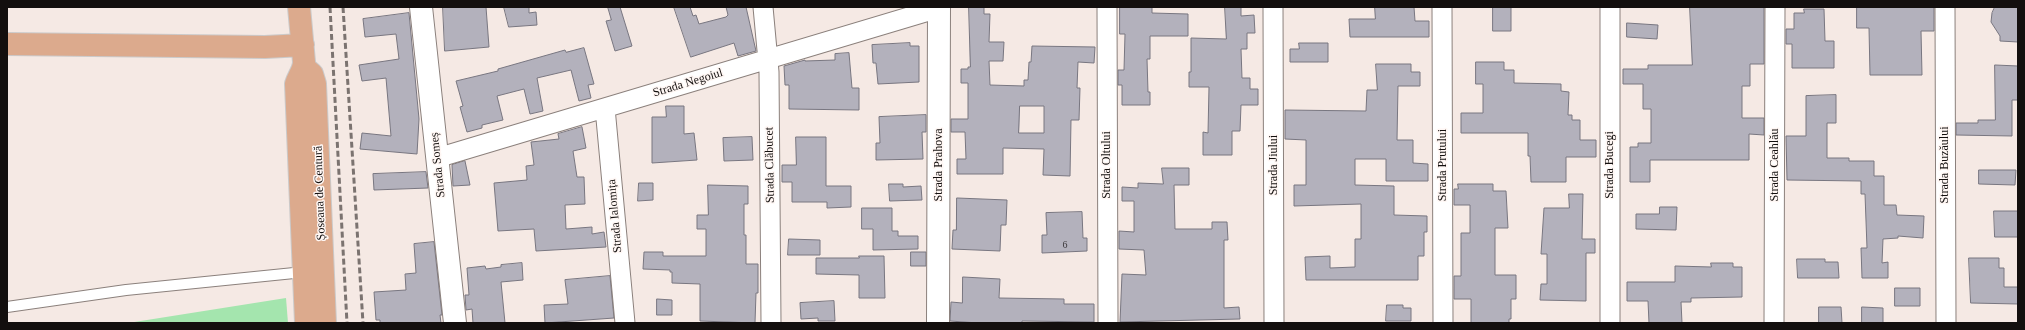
<!DOCTYPE html>
<html>
<head>
<meta charset="utf-8">
<style>
  body { margin:0 }
  #map { position:relative; width:2025px; height:330px; overflow:hidden; background:#f5e9e4; font-family:"Times New Roman",serif }
  canvas { display:block }
  .frame { position:absolute; inset:0; border:8px solid #130f0e; pointer-events:none }
</style>
</head>
<body>
<div id="map">
<canvas width="2025" height="330"></canvas>
<div class="frame"></div>
</div>
<script>
const ctx = document.querySelector('canvas').getContext('2d');
ctx.lineJoin = 'round';
function fillPath(path, color) {
  ctx.fillStyle = color;
  ctx.fill(path, 'evenodd');
}
function stroke(path, color, width, dash) {
  ctx.strokeStyle = color;
  ctx.lineWidth = width;
  ctx.lineCap = dash ? 'butt' : 'round';
  ctx.setLineDash(dash || []);
  ctx.stroke(path);
}
function label(font, color, halo, rows, align = 'center') {
  ctx.font = font + ' "Times New Roman",serif';
  ctx.lineWidth = 3;
  ctx.setLineDash([]);
  ctx.textBaseline = 'middle';
  ctx.strokeStyle = halo;
  ctx.fillStyle = color;
  for (const [text, x, y, turn = 0] of rows) {
    ctx.save();
    ctx.translate(x, y);
    ctx.rotate((+turn || 0) * Math.PI / 180);
    ctx.textAlign = isNaN(turn) ? turn : align;
    if (halo) ctx.strokeText(text, 0, 0);
    ctx.fillText(text, 0, 0);
    ctx.restore();
  }
}
fillPath(new Path2D(`
  M286 298 288 323H128Z`), '#a4e5ae');
const building = new Path2D(`
  M443 7H486L489 47 445 51Z
  M504 7H529V13L536 12 537 25 509 27Z
  M608 7H620L632 46 615 51 606 21 611 20Z
  M674 7H690L693 16 696 15 699 24 726 17 728 15 726 7H746L756 51 738 56 734 43 691 57Z
  M969 7H984V14H990L989 42H1004L1003 61H989L990 85 1024 86V80H1028L1029 62H1031L1032 46 1095 47 1094 63 1078 62 1077 88H1080L1079 120H1071L1070 176 1043 175 1044 149 1003 148V174H957V159H966L965 132H951V119H968V83H961V69H968V67H970ZM1020 106H1044V133H1019Z
  M1120 7H1152V13L1188 14V36H1150V59H1147L1148 92H1150V105H1122V85H1118V70H1124L1125 34H1120Z
  M1225 7H1241V16L1254 15 1255 33H1247V49H1241L1242 78H1250V89H1258V105H1241L1240 131H1232V155H1203V132L1208 133 1209 87H1189V72H1191V38L1226 39Z
  M1375 7H1414L1415 21H1429V37H1350L1349 19H1375Z
  M1493 7H1511V31H1493Z
  M1690 7H1764V64H1750V86H1742V118H1764V135L1749 134V160H1650V182H1630V147H1638V143H1651V109H1643V84H1623V69H1648V65H1692Z
  M1857 7H1934V31H1921L1922 75H1870L1869 28H1857Z
  M1995 7H2018V42L2000 41V36L1991 22 1992 13Z
  M1804 9H1824L1825 41H1834V68H1792V44H1786V29H1794V13H1804Z
  M409 13 419 119 417 154 360 149 362 133 391 136 386 78 362 81 359 65 399 59 396 34 365 37 363 19Z
  M1627 23 1658 25 1657 39 1627 37Z
  M910 43V46H919V82L878 84 876 63H873L872 45Z
  M1299 43H1328V62H1290V49H1299Z
  M584 48 594 84 588 85 591 98 579 101 571 70 537 78 543 111 530 114 524 89 497 96 503 120 482 125V128L467 132 460 107 463 106 456 81 498 71V69L565 50 566 52Z
  M849 53 852 88H859V110L789 109V85H785L784 66 805 60V61L835 60V54Z
  M1476 62H1504V70H1514V83L1561 84V91L1569 92 1568 115H1572V120H1580V140H1596V157H1566V182H1531L1530 156H1528V133H1461V113H1483V84H1476Z
  M1376 64H1411V72H1420V86H1398L1397 140H1413V163L1428 164V181H1386V159H1355V185L1394 186V215L1427 216V232H1424V256H1418V280H1306L1305 257 1330 256V268L1355 267V239H1361V204L1294 206V185H1306V140L1285 139V110L1366 111 1367 90H1377Z
  M1995 65 2018 66V100H2012V136L1956 135V123H1978V120H1995Z
  M1836 95V123H1827V158H1849V161H1874V176H1884V205H1896L1897 215 1924 216 1923 238 1898 236V238L1883 239 1882 263 1888 262V278H1862L1861 248H1867L1865 194H1861V181L1787 180 1786 136H1806V96Z
  M666 106H684V134L694 133 697 160 652 163V117H666Z
  M926 115V132H922L923 159 876 160V143H880L879 117Z
  M582 127 586 148 573 151 577 177H584L585 204 565 205 566 229 592 227V234L604 232 606 247 536 251 534 229 498 231 494 183 527 180 526 166 534 165 531 142 559 139 558 134Z
  M752 137 753 160 724 161 723 138Z
  M796 137H826V186H851V207L827 208V202H792V182H782V165H796Z
  M465 161 470 185 453 186 452 165Z
  M1162 168H1189V185H1174L1175 229H1212V222H1227L1228 240H1224V308L1239 307 1240 319 1120 322 1122 274 1146 275 1144 250 1119 249V231L1134 232V201H1122V187L1138 188V183L1163 184Z
  M1979 170H2016L2015 185 1979 184Z
  M426 172 428 188 374 190 373 174Z
  M639 183H653V200L638 201Z
  M889 184H903V187L921 186 922 200 890 201Z
  M1458 184H1493V191H1506L1508 228H1495V275H1516V299H1511V319H1509V323H1471V299H1454V276H1461V233H1470V205H1454V189H1458Z
  M708 185 748 186V204H744V235H746V264H758V293H756L755 323 700 321V284L672 283V272H670V270L643 269 644 252H663V256H706V229H697V215H708Z
  M1569 194H1583L1582 239H1595V253H1586V301L1540 300 1541 284H1547V254H1541L1544 208H1569Z
  M957 198 1007 200 1006 225H1001L1000 251 952 249 953 230H956Z
  M1660 207H1677L1676 230 1636 229V214H1659Z
  M862 208H892V231H898V236H918V249L873 250V229H862Z
  M1994 211H2018V237H1995Z
  M1082 212 1083 238H1087V251L1042 253V235H1047L1046 213Z
  M789 239 820 240V255H788Z
  M434 242 442 315H440L441 323H380V320H376L374 292 406 290 405 274 416 273 414 244Z
  M911 252H926V266H911Z
  M859 256H884L885 298H859V275L816 274V258H859Z
  M1969 258H1999V268H2004V287H2018V304L1971 303Z
  M1797 259H1825V262H1838L1839 278H1798Z
  M522 263 523 280 501 282 505 323H473L472 309 466 310 465 295H469L467 268 485 266 486 269 501 267V265Z
  M1711 263H1733V267H1742V297L1691 298V302H1681L1682 323H1649L1648 301H1627V282H1675V266L1711 267Z
  M610 276 614 318 545 323 544 305 568 304 565 280Z
  M963 277 1000 279 999 298 1064 299V304H1094V322L1022 321V323H978L950 321 951 302 962 303Z
  M1895 288H1920V306H1895Z
  M657 299 672 300V315H657Z
  M834 301 835 321H818V318L801 319 800 303Z
  M1387 305H1403V308H1411V321H1386Z
  M1819 307H1841L1842 323H1819Z
  M1862 307 1883 308V323H1862Z`);
fillPath(building, '#b3b1bc');
stroke(building, '#787680', 1);
const service = new Path2D(`
  M7 307 126 290 304 272`);
const minor = new Path2D(`
  M763 7 769 72 771 323
  M1107 7 1108 323
  M1273 7 1274 323
  M1442 7 1443 323
  M1945 7 1946 323
  M605 108 625 323
  M437 158 939 8
  M1610 323V7
  M1774 323 1775 7`);
const tertiary = new Path2D(`
  M421 7 455 323
  M938 323 939 7`);
const primary = new Path2D(`
  M299 7 304 62C304 70 298 77 296 84L306 323
  M7 44 265 47 303 45
  M304 67 312 74 315 84 325 323`);
stroke(service, '#8b807c', 12);
stroke(minor, '#8b807c', 21);
stroke(tertiary, '#8b807c', 24);
stroke(primary, '#cbcaca', 24);
stroke(service, '#fff', 10);
stroke(minor, '#fff', 19);
stroke(tertiary, '#fff', 22);
stroke(primary, '#dcaa8d', 22);
stroke(new Path2D(`
  M330 7 347 323
  M343 7 363 323`), '#7b7370', 3, [6, 3]);
label('10px', '#3b383a', null, [
  ["6",1065,245]
]);
label('12px', '#130f0e', '#fff7f4', [
  ["Strada Negoiul",688,83,-17],
  ["Strada Someș",438,165,-96],
  ["Strada Clăbucet",770,165,-91],
  ["Strada Prahova",939,165,-90],
  ["Strada Oltului",1107,165,-90],
  ["Strada Jiului",1274,165,-90],
  ["Strada Prutului",1443,165,-90],
  ["Strada Bucegi",1610,165,-90],
  ["Strada Ceahlău",1775,165,-90],
  ["Strada Buzăului",1945,165,-90],
  ["Șoseaua de Centură",320,193,-92],
  ["Strada Ialomița",615,216,-95]
]);
</script>
</body>
</html>
